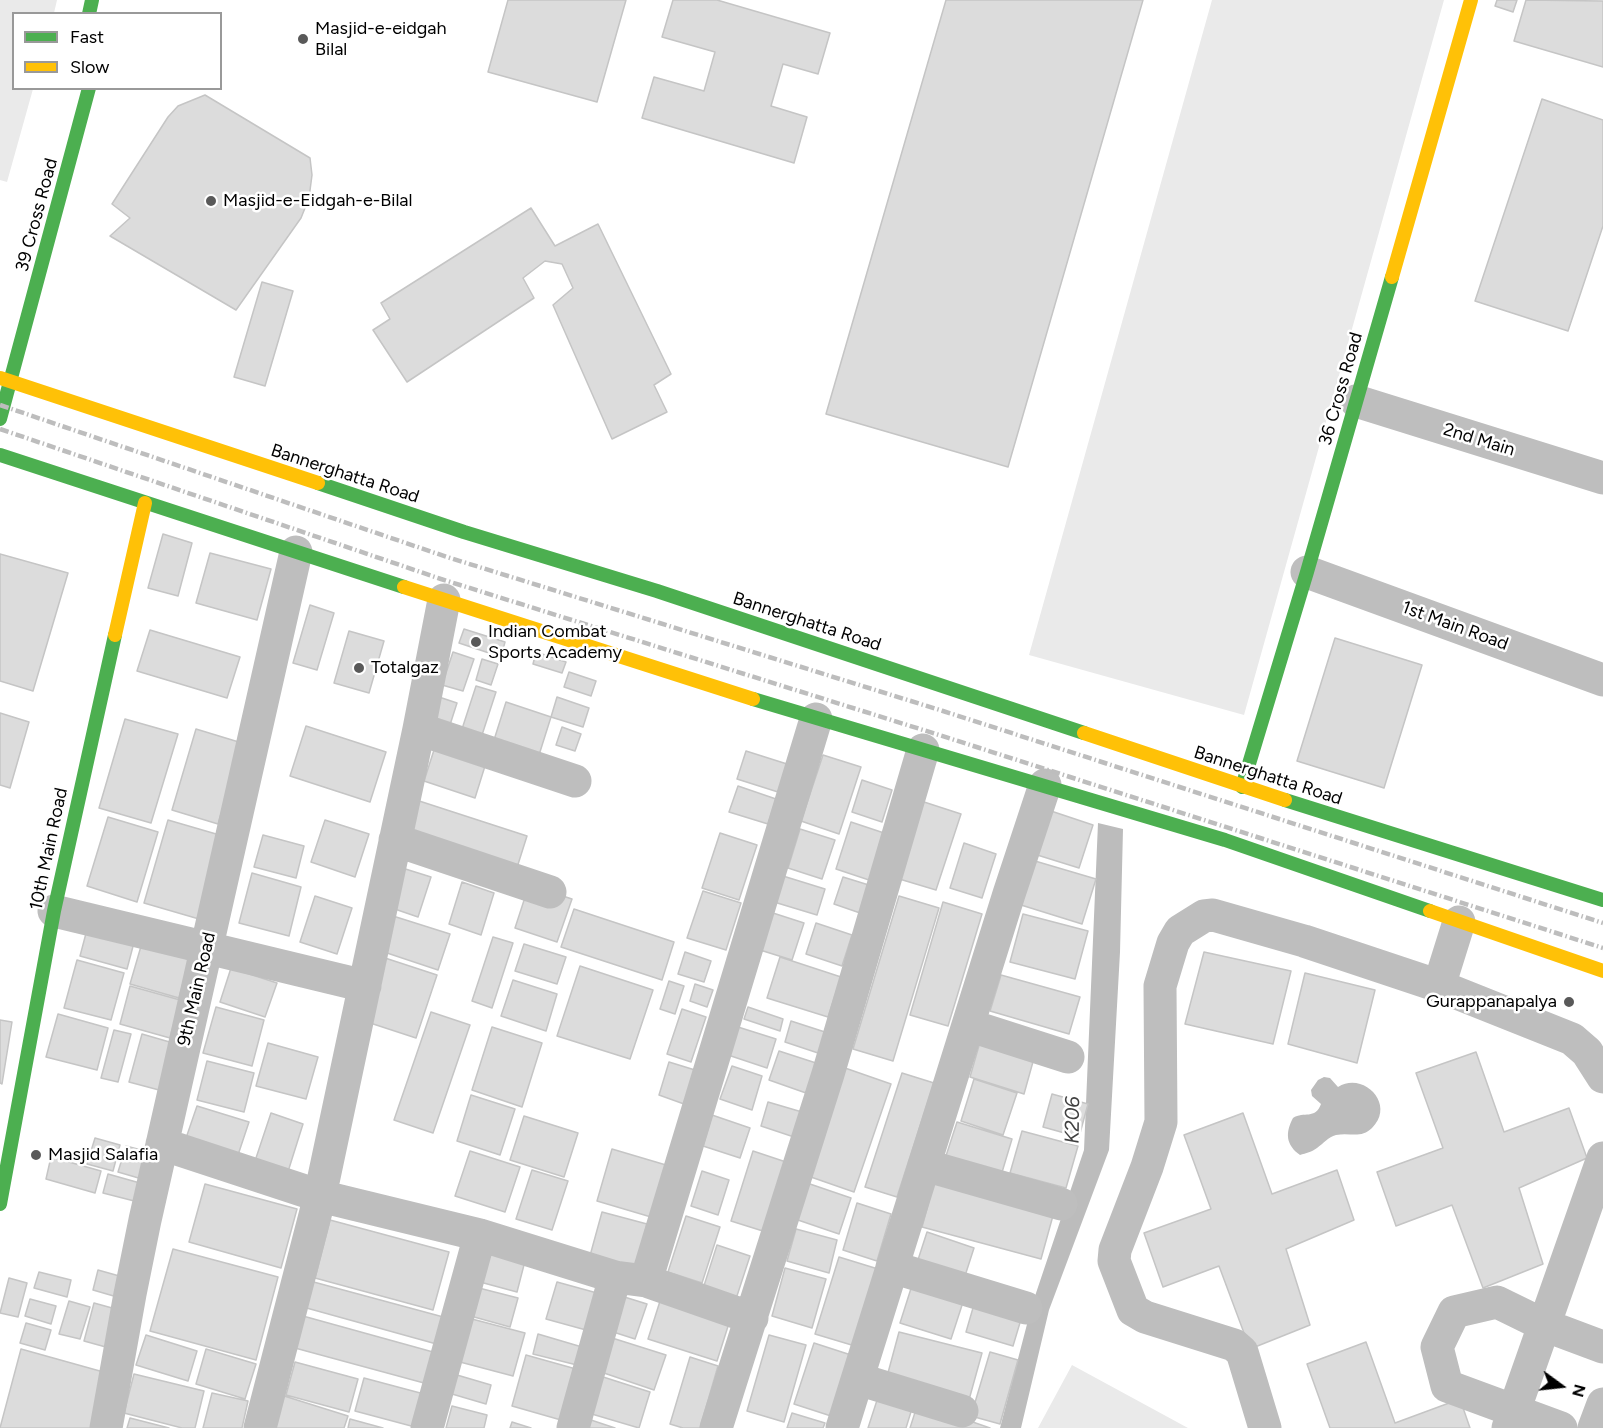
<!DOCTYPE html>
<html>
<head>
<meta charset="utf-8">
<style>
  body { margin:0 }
  #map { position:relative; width:1603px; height:1428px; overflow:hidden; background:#fff; font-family:Figtree,sans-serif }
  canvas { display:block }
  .legend { position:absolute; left:12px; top:12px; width:210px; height:78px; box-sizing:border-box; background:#fff; border:2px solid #999; margin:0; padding:8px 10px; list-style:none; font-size:18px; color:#000 }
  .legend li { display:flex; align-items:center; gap:12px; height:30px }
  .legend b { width:30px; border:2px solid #999 }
  .north { position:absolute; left:1531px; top:1356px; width:60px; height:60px; -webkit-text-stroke:4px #fff; paint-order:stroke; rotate:105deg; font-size:16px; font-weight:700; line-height:24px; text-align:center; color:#000 }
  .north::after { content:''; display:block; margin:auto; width:21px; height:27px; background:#000; clip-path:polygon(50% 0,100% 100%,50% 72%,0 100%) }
</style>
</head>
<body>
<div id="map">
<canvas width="1603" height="1428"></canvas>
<ul class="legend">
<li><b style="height:8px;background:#4caf50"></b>Fast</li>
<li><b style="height:8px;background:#ffc107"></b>Slow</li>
</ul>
<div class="north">N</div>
</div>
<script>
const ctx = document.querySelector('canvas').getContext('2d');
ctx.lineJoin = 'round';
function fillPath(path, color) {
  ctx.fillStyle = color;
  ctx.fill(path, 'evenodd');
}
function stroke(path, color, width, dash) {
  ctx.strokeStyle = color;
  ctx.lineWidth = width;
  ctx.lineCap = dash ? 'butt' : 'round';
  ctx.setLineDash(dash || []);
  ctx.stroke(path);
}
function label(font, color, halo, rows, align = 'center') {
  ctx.font = font + ' Figtree,sans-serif';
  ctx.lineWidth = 5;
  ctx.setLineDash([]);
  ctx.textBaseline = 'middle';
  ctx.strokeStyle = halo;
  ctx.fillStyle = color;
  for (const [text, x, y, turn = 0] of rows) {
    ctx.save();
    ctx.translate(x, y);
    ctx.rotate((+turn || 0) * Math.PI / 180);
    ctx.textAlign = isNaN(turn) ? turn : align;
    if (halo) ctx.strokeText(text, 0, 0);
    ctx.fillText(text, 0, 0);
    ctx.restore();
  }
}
fillPath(new Path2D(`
  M0 0H57L54 13 14 14V88L33 89 7 182 0 180Z
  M1212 0H1444L1244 715 1029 655Z
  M1072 1365 1188 1428H1038Z`), '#eaeaea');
fillPath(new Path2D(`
  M1098 823 1123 829 1120 952 1109 1150 1049 1310 1021 1428H1000L1032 1305 1084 1150Z
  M1324 1077 1330 1078 1338 1087C1364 1071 1396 1105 1372 1128 1361 1139 1350 1132 1336 1135 1328 1137 1324 1143 1317 1148 1312 1152 1306 1153 1300 1155 1286 1145 1285 1133 1293 1118 1304 1111 1315 1120 1321 1104L1312 1096 1311 1090 1318 1080Z`), '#bcbcbc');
const building = new Path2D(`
  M508 0H626L597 102 488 72Z
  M673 0H717L830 33 818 74 783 64 771 106 807 117 794 163 642 118 654 77 704 91 715 52 662 37Z
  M946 0H1143L1008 467 826 414Z
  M1497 0H1517L1513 12 1495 6Z
  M1526 0 1603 1V67L1514 41Z
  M205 95 310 158 312 175 309 198 301 218 236 310 110 236 130 218 112 204 168 117 178 106Z
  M1542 99 1603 120V226L1568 331 1475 301Z
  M531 208 555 246 598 224 671 374 654 385 667 412 612 439 553 305 573 288 562 264 545 261 523 278 534 298 407 382 373 330 390 319 381 303Z
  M262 282 293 291 265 386 234 377Z
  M163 534 192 543 178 596 148 588Z
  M210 553 271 569 257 620 196 603Z
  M0 554 68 573 33 691 0 681Z
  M310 605 334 613 317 670 293 663Z
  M464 629 505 642 501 657 459 643Z
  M150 630 240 657 227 698 137 671Z
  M349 631 384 641 369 693 334 683Z
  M1335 638 1422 665 1384 788 1297 761Z
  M453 652 474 659 463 691 442 685Z
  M536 652 566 662 562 673 533 664Z
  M482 659 498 664 491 685 476 680Z
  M569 672 596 681 591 696 564 687Z
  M476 686 496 692 482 735 462 729Z
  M439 697 457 703 449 728 431 722Z
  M557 697 589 708 583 727 551 717Z
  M506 702 551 717 539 755 494 740Z
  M0 713 29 722 10 788 0 785Z
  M125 719 178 734 151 823 99 808Z
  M306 726 386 752 370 802 290 776Z
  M562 727 581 734 575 751 556 745Z
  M196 729 242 743 218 824 172 810Z
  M434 750 485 766 475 798 424 781Z
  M746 751 787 764 778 792 737 779Z
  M823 755 861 767 839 834 801 821Z
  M862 780 892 790 882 822 852 812Z
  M738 786 776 799 768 824 729 812Z
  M410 798 527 836 514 877 397 839Z
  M921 801 961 814 936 890 896 878Z
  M1048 810 1093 825 1079 868 1034 854Z
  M108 817 158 832 137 902 87 886Z
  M168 820 223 836 199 919 144 903Z
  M325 820 369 834 355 877 311 862Z
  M851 822 884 833 869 880 836 869Z
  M800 829 835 840 822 879 788 868Z
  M720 833 757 845 739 900 702 888Z
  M263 835 304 846 296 878 254 867Z
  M964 843 996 854 982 898 950 888Z
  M1035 861 1096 879 1082 924 1021 905Z
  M399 867 431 877 418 917 386 906Z
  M252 873 301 887 289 936 239 923Z
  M783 876 825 889 817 915 774 902Z
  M843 877 872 886 863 914 834 904Z
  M462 882 494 893 481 935 449 924Z
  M529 885 572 899 557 942 515 928Z
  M703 891 741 903 726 950 687 938Z
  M315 896 352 908 337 954 300 942Z
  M899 896 939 908 893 1061 853 1049Z
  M943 902 982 914 948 1026 910 1015Z
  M574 909 674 942 662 980 561 947Z
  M773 913 804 923 792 960 760 950Z
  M1023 914 1088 931 1075 979 1010 962Z
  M393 916 450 934 438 970 381 951Z
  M89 922 136 935 127 969 80 956Z
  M816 923 852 935 842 966 806 954Z
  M144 936 192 949 179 998 130 984Z
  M493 937 513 943 492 1008 472 1001Z
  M524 944 566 957 557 984 515 971Z
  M685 952 711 961 704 982 678 974Z
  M1204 952 1291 971 1273 1044 1185 1024Z
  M382 957 437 975 416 1038 361 1020Z
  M780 957 841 977 828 1017 767 998Z
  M77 960 124 973 111 1020 64 1008Z
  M580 966 653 990 630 1059 557 1036Z
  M231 968 277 983 265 1017 220 1002Z
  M1305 973 1375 990 1357 1063 1288 1044Z
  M1001 975 1080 997 1069 1034 990 1011Z
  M513 980 557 994 546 1031 501 1016Z
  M669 981 684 986 675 1014 660 1009Z
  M695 984 713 990 707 1007 690 1001Z
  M130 986 180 1000 170 1038 120 1024Z
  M216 1007 264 1020 252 1066 203 1053Z
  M748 1007 783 1019 780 1031 744 1019Z
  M682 1009 706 1017 691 1062 667 1054Z
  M431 1012 470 1025 433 1133 394 1120Z
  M58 1014 108 1028 97 1070 46 1057Z
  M0 1020 12 1022 2 1084 0 1083Z
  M791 1021 828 1033 821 1054 785 1042Z
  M492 1027 542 1043 522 1107 472 1090Z
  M738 1027 776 1039 767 1068 728 1055Z
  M114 1030 131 1034 118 1082 101 1078Z
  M142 1034 173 1043 159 1090 129 1082Z
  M982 1035 1036 1051 1024 1094 970 1077Z
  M268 1043 318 1057 306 1099 256 1086Z
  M779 1051 816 1063 806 1093 769 1080Z
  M1476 1052 1504 1132 1569 1108 1587 1158 1519 1188 1543 1264 1483 1288 1452 1205 1396 1226 1377 1172 1443 1148 1416 1073Z
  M207 1061 254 1073 244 1112 197 1100Z
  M669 1062 695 1070 684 1104 659 1095Z
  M732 1066 762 1076 752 1110 720 1099Z
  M845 1068 891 1084 854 1192 808 1176Z
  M902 1073 934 1083 897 1197 865 1187Z
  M974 1079 1017 1093 1003 1135 961 1121Z
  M1052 1094 1088 1104 1079 1137 1043 1127Z
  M471 1095 515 1109 500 1155 457 1141Z
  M768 1102 802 1112 794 1137 761 1126Z
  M197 1106 249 1122 236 1161 184 1144Z
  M271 1113 303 1124 286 1178 253 1167Z
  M1243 1113 1272 1194 1337 1170 1354 1220 1286 1249 1310 1325 1250 1349 1219 1266 1163 1287 1144 1233 1211 1209 1184 1135Z
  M712 1115 750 1128 740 1158 703 1146Z
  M524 1116 578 1133 564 1177 510 1160Z
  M957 1122 1012 1139 1000 1179 944 1162Z
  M1022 1131 1078 1146 1066 1188 1010 1173Z
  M95 1138 120 1145 113 1171 87 1164Z
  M126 1146 149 1152 142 1179 118 1172Z
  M612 1149 666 1165 651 1217 597 1201Z
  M470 1151 520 1167 505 1212 455 1196Z
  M753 1151 789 1163 766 1232 731 1221Z
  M51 1157 101 1171 95 1193 46 1179Z
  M532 1170 568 1181 552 1230 516 1219Z
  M702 1171 729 1180 718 1215 691 1206Z
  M108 1174 147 1185 142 1203 103 1193Z
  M935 1179 1054 1212 1041 1259 922 1227Z
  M807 1183 851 1198 839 1234 795 1219Z
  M205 1184 297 1209 281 1268 189 1242Z
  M857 1203 891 1214 877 1261 843 1250Z
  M602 1212 647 1224 634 1275 588 1263Z
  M686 1216 720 1227 702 1283 668 1272Z
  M330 1220 449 1252 433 1310 315 1278Z
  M796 1229 837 1240 829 1273 787 1261Z
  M927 1232 974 1248 963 1282 916 1266Z
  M717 1245 750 1256 734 1305 701 1295Z
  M173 1249 278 1277 256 1360 150 1331Z
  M488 1251 525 1261 517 1292 480 1282Z
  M839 1257 878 1269 855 1346 815 1334Z
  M785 1268 826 1279 812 1328 772 1316Z
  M98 1270 130 1279 124 1299 93 1290Z
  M39 1272 71 1280 67 1297 34 1288Z
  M9 1278 27 1283 18 1317 0 1313Z
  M914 1279 965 1296 951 1339 900 1323Z
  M310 1281 447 1318 440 1345 303 1307Z
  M557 1282 597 1293 586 1330 546 1319Z
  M475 1287 518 1298 510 1327 467 1315Z
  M618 1295 647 1304 635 1339 607 1330Z
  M661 1298 730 1320 717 1361 648 1339Z
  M30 1299 56 1306 51 1324 25 1316Z
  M69 1301 90 1307 80 1339 59 1334Z
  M975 1301 1022 1316 1013 1346 966 1332Z
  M94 1303 123 1311 113 1349 84 1341Z
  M303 1316 433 1352 424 1383 295 1348Z
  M472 1319 525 1333 513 1376 460 1362Z
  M26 1323 51 1330 45 1350 20 1343Z
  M899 1332 982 1353 967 1407 885 1384Z
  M538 1334 582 1347 577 1365 533 1354Z
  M146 1335 197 1351 188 1381 136 1365Z
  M769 1335 806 1345 784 1422 747 1411Z
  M609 1337 666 1355 654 1390 598 1371Z
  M1366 1342 1395 1423 1460 1399 1470 1428H1330L1307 1364Z
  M814 1343 851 1355 831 1416 794 1404Z
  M21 1349 107 1373 92 1428H0Z
  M206 1349 256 1364 245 1399 196 1384Z
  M990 1352 1018 1360 1000 1424 971 1416Z
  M526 1355 576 1369 561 1420 512 1406Z
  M690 1357 718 1366 700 1428H683L670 1424Z
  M295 1362 358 1379 349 1412 286 1395Z
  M134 1374 204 1391 195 1428H182L124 1413Z
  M457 1375 491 1385 486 1404 452 1394Z
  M597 1375 650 1392 639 1428 585 1412Z
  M364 1378 424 1394 415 1427 355 1411Z
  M880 1391 914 1402 906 1428H868Z
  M212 1393 248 1401 242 1428H203Z
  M281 1395 348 1416 344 1428H271Z
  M918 1403 990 1428H910Z
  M452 1406 487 1415 484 1428H446Z
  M792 1413 825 1423 823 1428H787Z
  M130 1418 169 1428H127Z
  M350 1419 383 1428H348Z
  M588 1419 615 1428H585Z
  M512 1422 531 1428H510Z`);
fillPath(building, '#dcdcdc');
stroke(building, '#c5c5c5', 1.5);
stroke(new Path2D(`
  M1356 401 1603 478
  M1307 572 1603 680
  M419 729 575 781
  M395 840 550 892
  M54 911 365 986
  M1439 986 1459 922
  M968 1025 1068 1057
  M162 1144 320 1196 480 1235 615 1277 646 1281 752 1318
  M924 1165 1061 1204
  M892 1267 1026 1308
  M646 1281 816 719
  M858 1379 962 1411
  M106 1428 130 1294 145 1220 296 552
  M260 1428 320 1196 419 729 444 600
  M427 1428 480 1235
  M573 1428 615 1277
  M716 1428 828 1074 923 750
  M842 1428 1009 894 1045 785
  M1265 1428 1242 1352 1234 1345 1145 1317 1133 1310 1114 1261 1115 1250 1147 1167 1161 1122 1160 986 1173 943 1180 931 1204 916 1213 915 1304 941 1439 986 1572 1039 1587 1052 1603 1077
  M1508 1428 1603 1158
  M1561 1428 1447 1386 1437 1347 1454 1312 1497 1302 1544 1325 1603 1347
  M1594 1428 1603 1404`), '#bebebe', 33);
stroke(new Path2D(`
  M89 14 92 0
  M0 419 89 88
  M0 455 404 587
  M318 483 464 532 657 591 1084 733
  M753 699 1225 840 1430 911
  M1242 787 1307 572 1392 277
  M1285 800 1603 900
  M0 1204 54 911 115 635`), '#4caf50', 14);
stroke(new Path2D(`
  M1392 277 1471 0
  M0 378 318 483
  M404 587 753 699
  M115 635 145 503
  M1084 733 1285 800
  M1430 911 1603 971`), '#ffc107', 14);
stroke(new Path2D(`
  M0 405 447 557 943 711 1603 923
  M0 429 441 579 936 734 1603 948`), '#bdbdbd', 4.5, [9, 3, 1.5, 3]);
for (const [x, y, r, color] of [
  [303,39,6,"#595959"],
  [211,201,6,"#595959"],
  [476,642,6,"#595959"],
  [359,668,6,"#595959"],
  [1569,1002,6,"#595959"],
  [36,1155,6,"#595959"]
]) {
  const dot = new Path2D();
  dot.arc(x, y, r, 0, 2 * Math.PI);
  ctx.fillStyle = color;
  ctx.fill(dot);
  stroke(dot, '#fff', 2);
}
label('18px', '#000', '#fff', [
  ["Masjid-e-eidgah",315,29],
  ["Bilal",315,50],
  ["Masjid-e-Eidgah-e-Bilal",223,201],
  ["Indian Combat",488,632],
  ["Sports Academy",488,653],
  ["Totalgaz",371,668],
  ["Gurappanapalya",1557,1002,"right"],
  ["Masjid Salafia",48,1155]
], 'left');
label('18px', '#000', '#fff', [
  ["39 Cross Road",37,215,-75],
  ["36 Cross Road",1341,389,-74],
  ["2nd Main",1479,440,17],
  ["Bannerghatta Road",345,474,18],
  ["Bannerghatta Road",807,622,18],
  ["1st Main Road",1455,626,20],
  ["Bannerghatta Road",1268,776,18],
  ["10th Main Road",49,849,-78],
  ["9th Main Road",197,989,-77]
]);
label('italic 20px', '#404040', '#fff', [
  ["K206",1073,1120,-89]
]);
</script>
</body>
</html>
